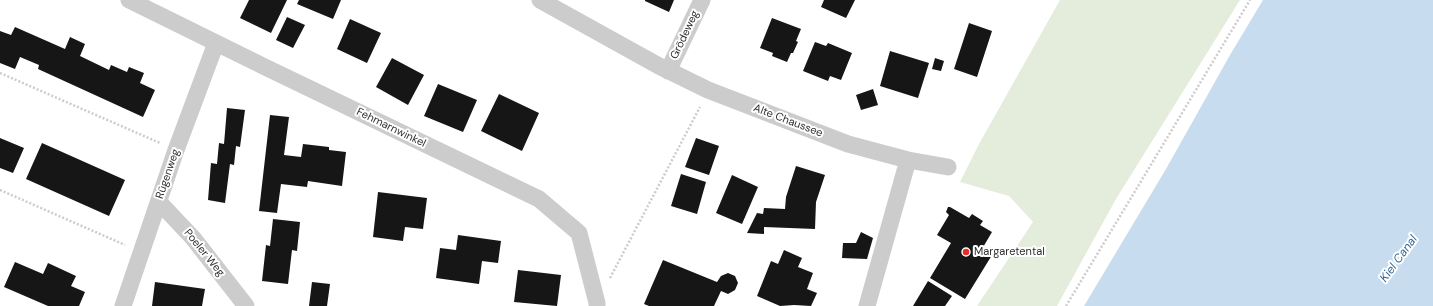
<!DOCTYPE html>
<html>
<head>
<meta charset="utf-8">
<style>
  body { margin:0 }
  canvas { display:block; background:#fff }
</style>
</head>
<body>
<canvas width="1433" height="306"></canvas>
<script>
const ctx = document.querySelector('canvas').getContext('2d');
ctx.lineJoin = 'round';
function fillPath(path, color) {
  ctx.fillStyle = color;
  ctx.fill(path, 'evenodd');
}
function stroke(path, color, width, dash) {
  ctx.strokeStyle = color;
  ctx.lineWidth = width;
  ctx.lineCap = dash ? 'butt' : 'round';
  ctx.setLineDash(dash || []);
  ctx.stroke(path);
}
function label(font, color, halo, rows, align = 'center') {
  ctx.font = font + ' "DM Sans",sans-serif';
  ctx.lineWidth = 4;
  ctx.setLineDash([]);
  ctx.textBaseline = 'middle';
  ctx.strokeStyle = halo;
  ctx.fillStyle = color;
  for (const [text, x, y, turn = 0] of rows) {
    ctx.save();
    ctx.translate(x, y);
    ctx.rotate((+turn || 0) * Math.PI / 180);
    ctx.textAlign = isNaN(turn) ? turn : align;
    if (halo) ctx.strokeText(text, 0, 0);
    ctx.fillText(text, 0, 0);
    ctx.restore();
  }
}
fillPath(new Path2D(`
  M1060 0H1240L1116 199 1057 306H977L1033 222 1009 196 960 182 979 144Z`), '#e4eddc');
fillPath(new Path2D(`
  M1263 0H1433V306H1084L1166 169 1230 55Z`), '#c7dcee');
fillPath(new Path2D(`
  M249 0H287L271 33 240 18Z
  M299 0H341L333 19 297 4Z
  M645 0H674L669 12 645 1Z
  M824 0H855L846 18 821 7Z
  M287 17 305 25 293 48 276 40Z
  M772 18 801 29 796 41 798 42 793 53H791L787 62 772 56 773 53 760 48Z
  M350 19 381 33 367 63 337 49Z
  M969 23 992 31 977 77 954 69Z
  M15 27 65 49 70 37 85 44 80 56 109 70 111 65 127 72 129 67 144 73 140 83 155 90 143 117 38 69 39 65 20 57 15 69 0 63V31L11 35Z
  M815 42 826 46 828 43 852 53 841 80 830 76 828 81 803 71Z
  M890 51 929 63 918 98 880 86Z
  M392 58 424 75 408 105 376 87Z
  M935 58 944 61 941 71 932 69Z
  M438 84 477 100 463 132 424 116Z
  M873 89 878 105 861 110 856 95Z
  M499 94 539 113 522 151 481 131Z
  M227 108 245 110 240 147 236 146 234 165 230 164 225 203 208 200 211 163 217 164 219 143 224 144Z
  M270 115 289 117 284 155 301 157 303 144 329 147V150L346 152 342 186 308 181 307 187 281 184 277 213 259 211Z
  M0 138 24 148 13 173 0 168Z
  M696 138 719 146 709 175 685 167Z
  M42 143 125 180 109 216 26 179Z
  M796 166 825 175 816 202 815 229 764 227V234L747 233 757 213 763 214 764 208 785 209 786 197Z
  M681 174 706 182 697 214 671 206Z
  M732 175 758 187 742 224 716 213Z
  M378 192 427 198 423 229 405 227 403 241 373 237Z
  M948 207H950L969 218 972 214 983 221 980 225 992 232 982 249 992 255 965 299 930 278 951 243 937 235 949 215 946 212Z
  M273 219 300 222 297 251 292 250 288 284 262 281 266 245 270 246Z
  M861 232 873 238 867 259 842 258 843 243H856Z
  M458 235 501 241 498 263 482 261 479 284 436 278 440 248 456 250Z
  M784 250 802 258 798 267 813 273 807 289 817 293 811 306 794 305 780 306 757 296 771 261 778 264Z
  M663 260 717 282 721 276 728 273 735 276 738 283 735 290 728 294 721 291 714 306H649L644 304Z
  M15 262 43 274 48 263 76 276 71 286 85 292 79 306H48L4 287Z
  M518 270 561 275 557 306 514 302Z
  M928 281 952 296 945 306H913Z
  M155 282 205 289 202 306H152Z
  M312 282 330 284 327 306H309Z`), '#161616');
stroke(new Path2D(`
  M0 73 160 143
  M0 190 125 245
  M610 278 700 107
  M1066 306 1250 0`), '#ccc', 2.5, [2, 2]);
stroke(new Path2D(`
  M129 0 265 67 539 199 579 233 597 303V306
  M540 0 659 66 708 90 848 144 908 160 948 167
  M668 71 702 0
  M159 202 193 238 246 306
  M123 306 176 150 216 43
  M867 306 908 160`), '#ccc', 17);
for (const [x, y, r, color] of [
  [966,252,4,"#ef2927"]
]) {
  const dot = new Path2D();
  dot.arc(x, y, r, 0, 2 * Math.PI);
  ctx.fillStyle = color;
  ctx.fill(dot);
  stroke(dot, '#fff', 1.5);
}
label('11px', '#2f2f2f', '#fff', [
  ["Grödeweg",685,35,-65],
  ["Alte Chaussee",788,121,21],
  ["Fehmarnwinkel",391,128,26],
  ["Rügenweg",168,174,-71],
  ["Poeler Weg",204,253,51]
]);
label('11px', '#2f2f2f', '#fff', [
  ["Margaretental",974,252]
], 'left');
label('italic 12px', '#386a96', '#fff', [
  ["Kiel Canal",1399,259,-54]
]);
</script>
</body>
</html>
